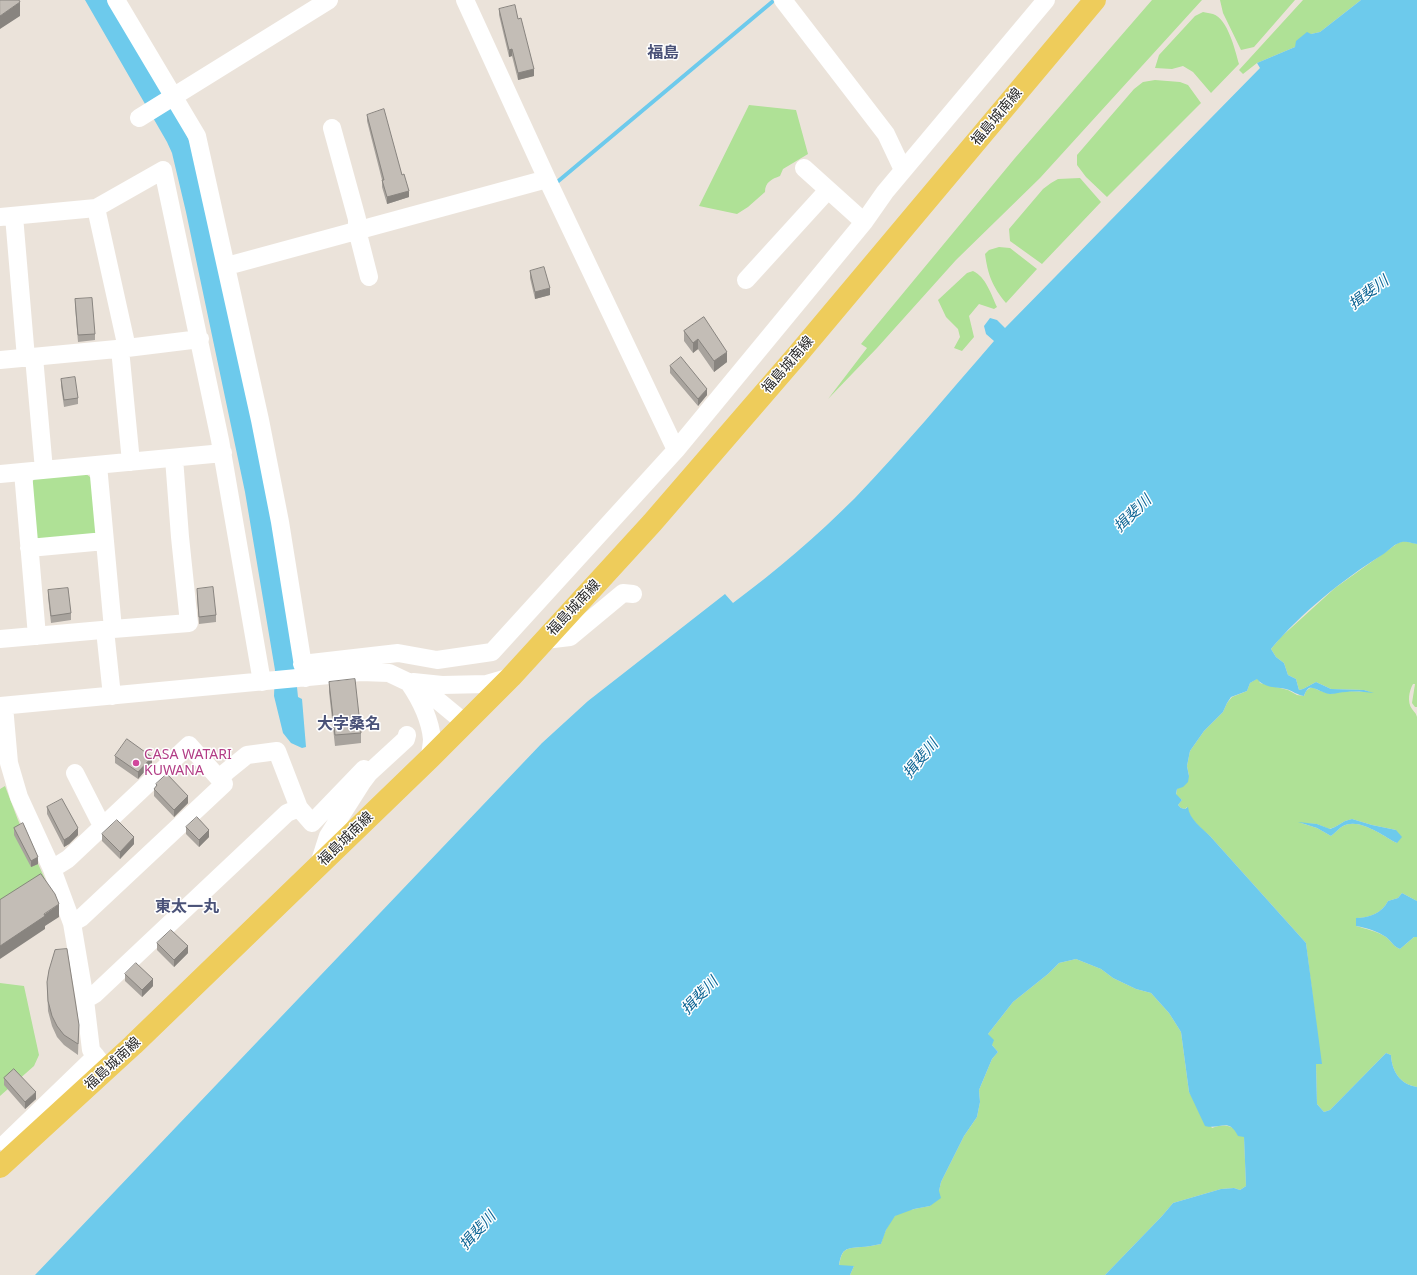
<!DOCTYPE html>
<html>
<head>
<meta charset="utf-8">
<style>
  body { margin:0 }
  canvas { display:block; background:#ebe3da }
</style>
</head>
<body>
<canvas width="1417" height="1275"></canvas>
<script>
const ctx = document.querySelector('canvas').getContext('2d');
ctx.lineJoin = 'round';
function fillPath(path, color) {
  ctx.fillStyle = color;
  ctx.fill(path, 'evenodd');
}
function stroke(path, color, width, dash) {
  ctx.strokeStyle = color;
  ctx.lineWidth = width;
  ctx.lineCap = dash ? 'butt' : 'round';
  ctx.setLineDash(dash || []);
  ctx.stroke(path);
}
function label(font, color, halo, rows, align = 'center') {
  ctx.font = font + ' "Noto Sans","Noto Sans JP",sans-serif';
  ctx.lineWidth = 3;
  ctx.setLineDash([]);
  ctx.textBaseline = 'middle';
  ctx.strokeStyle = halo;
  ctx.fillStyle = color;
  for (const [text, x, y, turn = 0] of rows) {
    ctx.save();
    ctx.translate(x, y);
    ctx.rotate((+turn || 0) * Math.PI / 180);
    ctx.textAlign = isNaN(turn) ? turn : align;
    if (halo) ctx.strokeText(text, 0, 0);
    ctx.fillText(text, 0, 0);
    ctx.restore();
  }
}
fillPath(new Path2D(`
  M1152 0H1202L1040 178 956 260 877 348 828 399 867 348 861 344 1015 158Z
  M1220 0H1295L1254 47 1241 50 1223 13Z
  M1303 0H1361L1320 32 1311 34 1295 47 1257 63 1243 74 1239 70Z
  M1203 12C1206 13 1210 13 1213 14 1228 19 1235 50 1239 64L1211 93 1193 72 1183 66 1172 69 1155 68 1159 55 1195 16Z
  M1155 80 1180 82 1188 85 1201 103 1107 197 1086 177 1077 165V155L1134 89 1143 82Z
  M749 105 796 110 808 154 783 169 780 176C772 179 765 182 765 192L748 207 737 214 699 206Z
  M1080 178 1101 202 1042 264 1010 241 1009 229 1043 189 1051 183 1058 179Z
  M999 247 1010 248 1037 269 1006 303C992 286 988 275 985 254L989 250Z
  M973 271C986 277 991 294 997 307L994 309 979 304 969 316 974 337 962 351 954 348 960 337 958 329 946 317 938 300 967 273Z
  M86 474 94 480 98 533 41 543 34 537 30 485 35 478Z
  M1404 541 1417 544V707H1415L1412 703 1415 684H1413C1409 691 1407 702 1412 709 1415 713 1416 713 1417 717V901L1402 893 1398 898 1388 901C1382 913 1369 918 1357 918L1356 926C1366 929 1377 931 1386 937 1391 941 1394 947 1400 949L1414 937H1417V1087C1400 1084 1392 1072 1391 1055L1386 1053 1330 1110 1324 1112 1317 1104 1316 1064H1321L1306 943 1210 836C1201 828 1189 819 1187 807L1185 809 1181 808 1178 805 1182 800 1176 795 1177 789 1189 776 1187 766 1190 751 1204 731 1223 712 1227 703 1232 697 1247 691 1250 683 1258 678 1260 683 1288 690 1297 695 1304 696 1306 691 1310 688H1314L1318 690 1330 694 1346 691 1370 692 1364 690 1331 689 1316 682 1303 689 1299 690 1296 679 1288 675 1284 663 1276 657 1271 649 1281 637 1335 588 1398 543ZM1352 819 1372 825 1396 830 1397 843C1383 836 1359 817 1343 826 1339 828 1335 833 1331 836L1317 828 1301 823 1317 824 1329 829 1335 827 1345 821Z
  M5 786 18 820 45 879 0 908V789Z
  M1076 959 1101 969 1113 978 1136 989 1151 993 1169 1013 1181 1032 1189 1092 1212 1128C1228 1123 1231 1126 1244 1136L1246 1186 1240 1190 1234 1188 1221 1189 1173 1203 1162 1216 1105 1275H850L854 1266H839C842 1249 845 1248 861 1247 867 1247 874 1245 881 1244 883 1236 889 1220 896 1215 904 1210 920 1208 930 1206L939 1191 941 1182 964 1136 977 1117 980 1102 979 1090 992 1059 998 1052 992 1045 988 1034 1013 1002 1048 974 1059 963Z
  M0 983 24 986 39 1055 34 1066 0 1096Z`), '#afe196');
fillPath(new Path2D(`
  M85 0H110L185 131 190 143 268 492 295 667 298 697 302 699 306 747 302 748 291 743 283 733 274 696 275 670 245 492 186 212 172 153 167 142Z
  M1361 0H1417V544C1411 543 1405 540 1399 543 1393 545 1387 552 1382 555 1342 580 1301 613 1271 649L1276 657 1284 663 1288 675 1296 679 1299 690 1303 689 1316 682 1331 689 1364 690 1374 693C1365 692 1355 691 1346 692 1341 692 1335 694 1330 694 1324 694 1314 686 1309 688 1306 690 1305 693 1304 696 1297 695 1293 691 1286 689 1276 687 1264 688 1257 679L1250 683 1247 691 1231 697 1227 703 1223 712 1204 731 1190 751 1187 766 1189 776 1188 782 1183 787 1177 789 1176 794 1182 800 1178 805 1181 808 1185 809 1188 807C1189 819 1202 828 1210 836L1306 943 1322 1064H1316L1317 1104 1324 1112 1330 1110 1386 1053 1391 1055C1392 1072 1400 1084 1417 1087V1275H1105L1162 1216 1173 1203 1221 1189 1234 1188 1240 1190 1246 1186 1244 1137 1238 1136C1228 1117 1221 1130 1205 1126L1189 1092 1181 1032 1169 1013 1151 993 1136 989 1113 978 1101 969 1076 959 1059 963 1048 974 1013 1002 988 1034 994 1040 992 1045 998 1052 992 1059 979 1090 980 1102 977 1117 964 1136 941 1182 939 1191 941 1198 930 1206 914 1209 895 1216 886 1230 881 1244C874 1245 867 1247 861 1247 845 1248 842 1249 839 1265L854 1266 850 1275H35L542 743 588 701 725 594 733 603C776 571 817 536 855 498 903 448 948 394 994 341L986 334 984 326 990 318 997 320 1005 328 1260 68 1257 63 1295 47 1296 41 1307 32 1311 34 1320 32Z
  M1352 819 1372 825 1396 830 1402 837 1397 843C1383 836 1359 817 1343 826 1339 828 1335 833 1331 836L1317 828 1298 822 1317 824 1330 829 1335 827 1345 821Z
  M1402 893 1417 901V937H1414L1400 949C1394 947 1391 941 1386 937 1377 931 1367 928 1356 926V918C1369 918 1382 913 1388 901L1398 898Z`), '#6dcaec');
stroke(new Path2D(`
  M556 183 772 2`), '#6dcaec', 4);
stroke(new Path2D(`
  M116 0 197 136 260 420 280 522 305 678
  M465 0 547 179 676 450
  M783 0 886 134 903 170
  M139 118 329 0
  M332 128 357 219V230L369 277
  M804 168 864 222
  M96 208 127 348
  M14 216 26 358
  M0 217 96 208 163 170 220 440 262 682
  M227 266 547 179
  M746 280 828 190
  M120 349 131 462
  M34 357 44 470
  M0 360 127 348 200 339
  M23 472 37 636
  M0 474 223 453
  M29 548 105 541
  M113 629 189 623 180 537 174 458
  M105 630 112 696
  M0 639 113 629 98 465
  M545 640 570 637 623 593 633 594
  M302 664 398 653 437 660 492 652 676 450 864 222 885 192 1046 0
  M413 682 442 685 487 684 511 677
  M409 683C420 699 430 719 432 739 432 745 430 752 430 758
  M0 706 361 672 389 673 408 682 430 694 465 723
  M4 706 9 763 19 797 52 869 72 923 85 1000 91 1050 107 1070
  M75 773 99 820 104 826
  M220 780 226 772 247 755 277 751 299 808
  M319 864 328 836 363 781 369 773 406 739 407 735
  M52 869 68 859 189 745 224 784 81 918 72 923
  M85 1000 95 994 287 813 299 808 312 823 364 769 369 773
  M6 1143 96 1056`), '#fff', 18);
stroke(new Path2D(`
  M0 1167 133 1045 430 758 511 677 652 523 798 354 1095 0`), '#eecc5b', 22);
fillPath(new Path2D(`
  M499 9 534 76 518 80 512 56 509 57 499 15Z
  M367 115 409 197 387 204 382 187V180L367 121Z
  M530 271 550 295 535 299 530 278Z
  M75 299 95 334V340L78 342 75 306Z
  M704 317 727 362 714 372 698 349 693 353 684 341V331Z
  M670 366 707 395 698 406 670 373Z
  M61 379 78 398V404L64 407 61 386Z
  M197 589 216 615V622L199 624 197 596Z
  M48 590 71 613V620L51 623 48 597Z
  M329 682 361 733V743L335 746 329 692Z
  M115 756 152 763 138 779 115 763Z
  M156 784 188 803 174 817 154 796V789L156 787Z
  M47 807 78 835 69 844 64 847 47 814Z
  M186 827 209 837 199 847 186 834Z
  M14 828 38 864 31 867 14 835Z
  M102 834 134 844 120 859 102 841Z
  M157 943 188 953 174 967 157 950Z
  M125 974 153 986 142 997 125 981Z
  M47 982 79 1025 78 1055 64 1045 57 1037 52 1026 48 1011Z
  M4 1078 36 1099 25 1109 4 1085Z`), '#a8a39d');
fillPath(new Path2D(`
  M20 2V16L0 29V16Z
  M512 49V56L509 57V50Z
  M534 69V76L518 80V73Z
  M409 191V197L387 204V197Z
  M550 288V295L535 299V292Z
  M698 339V349L693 353V343Z
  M727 352V362L714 372V361Z
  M707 389V395L698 406V399Z
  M152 757V763L138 779V772Z
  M188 796V803L174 817V810Z
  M78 828V835L69 844 64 847V840Z
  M209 830V837L199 847V840Z
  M134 837V844L120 859V852Z
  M38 857V864L31 867V861Z
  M59 904V917L45 926V929L0 959V946Z
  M188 946V953L174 967V960Z
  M153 979V986L142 997V990Z
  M36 1092V1099L25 1109V1102Z`), '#88847f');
const building = new Path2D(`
  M0 0H19L20 2 0 16Z
  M515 5 518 19 521 18 534 69 518 73 512 49 509 50 499 9Z
  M384 109 402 175 404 174 409 191 387 197 382 180H384L367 115Z
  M544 267 550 288 535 292 530 271Z
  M92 298 95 334 78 335 75 299Z
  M704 317 727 352 714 361 698 339 693 343 684 331Z
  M681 357 707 389 698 399 670 366Z
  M75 377 78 398 64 400 61 379Z
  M213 587 216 615 199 617 197 589Z
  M68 588 71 613 51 616 48 590Z
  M355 679 361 733 335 735 329 682Z
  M127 739 152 757 138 772 115 756Z
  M167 774 188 796 174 810 154 789 157 785 156 784Z
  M62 799 78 828 69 837 64 840 47 807Z
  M197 817 209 830 199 840 186 827Z
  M117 820 134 837 120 852 102 834Z
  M23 823 38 857 31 861 14 828Z
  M41 874 55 894 59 904 44 914 45 916 0 946V900Z
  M171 930 188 946 174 960 157 943Z
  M67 949 79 1025 78 1044 64 1035 57 1026 52 1016 48 1001 47 982 49 970 55 950Z
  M136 963 153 979 142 990 125 974Z
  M14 1069 36 1092 25 1102 4 1078Z`);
fillPath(building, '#c3bdb6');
stroke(building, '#88847f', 1);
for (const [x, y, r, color] of [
  [136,763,4,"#d1479c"]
]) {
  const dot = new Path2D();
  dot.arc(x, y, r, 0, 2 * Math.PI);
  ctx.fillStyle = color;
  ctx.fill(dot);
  stroke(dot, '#fff', 1.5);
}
label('14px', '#282828', '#fff', [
  ["福島城南線",997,117,-50],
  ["福島城南線",788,365,-49],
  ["福島城南線",574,608,-47],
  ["福島城南線",346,839,-44],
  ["福島城南線",113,1064,-43]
]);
label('14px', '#b23c85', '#fff', [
  ["CASA WATARI",144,755],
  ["KUWANA",144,771]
], 'left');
label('italic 15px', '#0f6695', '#fff', [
  ["揖斐川",1369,293,-37],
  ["揖斐川",1133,514,-44],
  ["揖斐川",921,759,-50],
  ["揖斐川",700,996,-46],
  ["揖斐川",478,1231,-48]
]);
label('bold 16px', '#4a5278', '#fff', [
  ["福島",663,53],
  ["大字桑名",349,724],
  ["東太一丸",187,907]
]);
</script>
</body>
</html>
